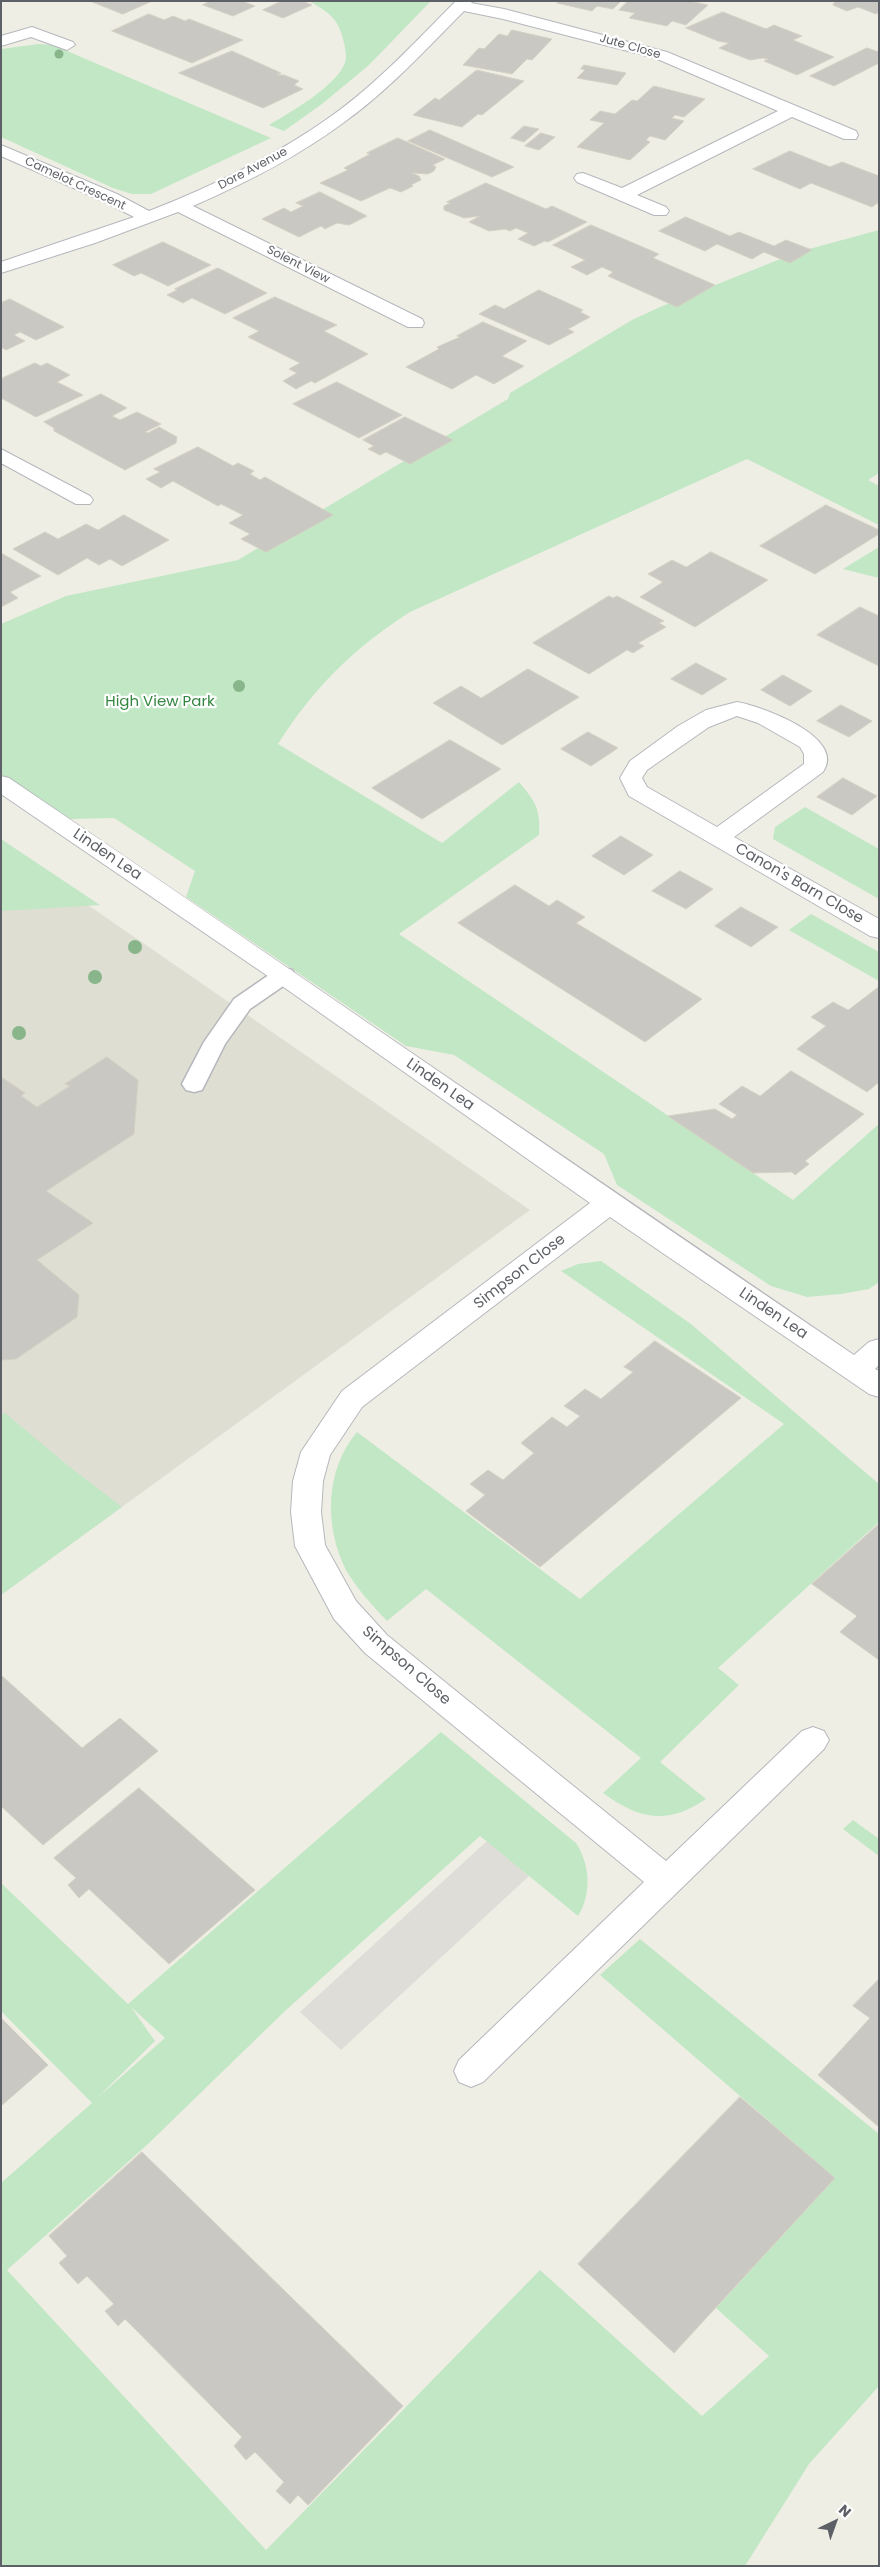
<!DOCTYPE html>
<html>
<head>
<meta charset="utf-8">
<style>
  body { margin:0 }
  #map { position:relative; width:880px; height:2567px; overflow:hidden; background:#efeee5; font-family:Poppins,sans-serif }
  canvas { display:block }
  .frame { position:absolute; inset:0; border:2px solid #5d6066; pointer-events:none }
  .north { position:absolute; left:810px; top:2497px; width:50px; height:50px; -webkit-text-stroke:4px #fff; paint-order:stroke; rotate:42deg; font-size:14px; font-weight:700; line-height:20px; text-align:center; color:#5d6066 }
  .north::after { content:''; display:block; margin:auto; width:18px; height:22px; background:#5d6066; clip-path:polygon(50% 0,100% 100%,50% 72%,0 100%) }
</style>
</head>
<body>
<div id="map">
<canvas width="880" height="2567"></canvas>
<div class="frame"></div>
<div class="north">N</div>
</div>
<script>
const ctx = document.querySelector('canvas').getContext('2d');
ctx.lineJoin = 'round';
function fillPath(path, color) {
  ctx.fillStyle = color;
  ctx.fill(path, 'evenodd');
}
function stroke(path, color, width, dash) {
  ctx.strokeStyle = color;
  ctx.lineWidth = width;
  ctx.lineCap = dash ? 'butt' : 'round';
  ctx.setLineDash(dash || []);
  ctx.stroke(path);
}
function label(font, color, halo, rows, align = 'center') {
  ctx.font = font + ' Poppins,sans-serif';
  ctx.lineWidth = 4.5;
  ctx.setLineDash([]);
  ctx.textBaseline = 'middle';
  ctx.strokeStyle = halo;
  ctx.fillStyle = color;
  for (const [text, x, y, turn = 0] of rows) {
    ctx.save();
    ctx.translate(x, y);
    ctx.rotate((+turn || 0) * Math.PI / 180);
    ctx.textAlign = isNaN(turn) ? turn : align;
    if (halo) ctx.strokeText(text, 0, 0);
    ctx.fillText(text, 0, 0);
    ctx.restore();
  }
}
fillPath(new Path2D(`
  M487 1841 529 1876 341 2050 300 2012Z`), '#deddd7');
fillPath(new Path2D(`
  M1 845 530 1210 1 1595Z`), '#dfded3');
fillPath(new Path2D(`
  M309 1H431L369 65 322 104 284 131 269 125C289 113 343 83 346 58 346 53 345 47 344 43 339 19 330 13 309 1Z
  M39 44 53 45 271 138 151 194H132L113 188 1 137V49Z
  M879 230V473L868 480 879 486V525L747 459 410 612C354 648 314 687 278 744L442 843 519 782C535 801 541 809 539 835L399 934 793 1200 879 1124V1282L869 1289 841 1294 807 1297 771 1286 617 1185 604 1154 454 1055 406 1046 186 897 195 871 114 818 69 819 1 774V624L66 596 238 560 508 399 510 393 632 320 660 307 798 252Z
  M879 547V578L843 569Z
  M805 807 879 849V899L773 839 775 827Z
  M1 839 100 905 1 911Z
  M811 914 879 952V981L789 930Z
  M601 1261 691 1324 879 1484V1522L718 1668 739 1685 660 1762 706 1799C668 1825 640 1820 603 1793L641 1758 426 1589 387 1621C372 1605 357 1589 346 1570 324 1526 325 1470 357 1432L580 1599 784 1424 561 1271 578 1264Z
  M5 1413 66 1464 122 1507 1 1595V1415Z
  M441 1732 576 1843C590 1864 592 1894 578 1916L480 1836 285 2011 148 2144 7 2270 266 2550 540 2270 702 2416 769 2356 716 2308 835 2178 600 1975 640 1939 879 2134V2386L809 2464 745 2566H1V2183L92 2103 1 2011V1883L128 2004ZM131 2007 165 2038 96 2099 155 2041Z
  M853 1820 879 1839V1856L843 1829Z`), '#c1e7c5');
const building = new Path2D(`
  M90 1H152L123 14Z
  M210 1H242L255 6 233 16 203 5Z
  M282 1H302L312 5 283 18 263 10Z
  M559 1H621L613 9 597 6 592 11 557 3Z
  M628 1H689L708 5 686 25 672 21 667 26 629 18 635 13 619 10Z
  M836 1H879V12L876 14 858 7 847 11 833 5Z
  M723 12 766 29 774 25 802 36 793 40 834 57 797 75 764 61 768 59 763 58 750 60 719 48 729 43 718 41 686 28Z
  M149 14 164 20 173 16 185 21 189 19 243 40 192 63 112 31Z
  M512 30 552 39 532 60 527 59 512 74 463 65 479 48 484 49 499 34 507 36Z
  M867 48 879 52V63L834 86 810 76Z
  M232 51 281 73 277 75H284L299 81 294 85 303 89 263 108 179 73Z
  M584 65 626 73 617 85 577 78 585 70 581 69Z
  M477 70 524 81 482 115 478 114 462 127 413 115 435 98 439 100Z
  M654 86 705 99 684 117 675 115 672 118 684 121 665 140 650 136 646 140 650 142 630 160 577 147 604 123 590 120 600 111 615 114 632 100 637 101Z
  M524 126 539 129 524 142 511 138Z
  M430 130 514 167 492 177 408 141Z
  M541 133 555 137 539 150 525 146Z
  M398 138 445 159 433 165 436 167 434 171 428 174 412 173 419 176 421 180 411 185 413 186 401 192 390 188 361 201 320 183 348 170 344 168 370 154 367 153Z
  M790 151 830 167 842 162 879 176V202L872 207 811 183 800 189 753 169Z
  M486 183 546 209 552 206 587 222 548 242 545 241 534 246 518 239 528 233 516 228 510 231 505 229 489 231 469 222 480 216 464 218 444 210V206L450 203 447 202Z
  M320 192 367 216 349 225 337 223 325 229 321 226 299 237 262 219 284 208 291 212 303 206 296 203Z
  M686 217 730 236 739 232 774 246 786 240 812 250 790 263 764 252 752 259 717 244 705 251 659 231Z
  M591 225 659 254 653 258 715 285 677 307 608 276 613 272 602 267 587 275 571 267 585 260 553 245Z
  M163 242 211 265 168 286 141 273 134 276 113 265Z
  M218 268 267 293 225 314 192 298 183 303 167 295 177 290 175 289Z
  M539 290 583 310 580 312 590 317 568 329 574 332 549 345 479 314 495 305 504 309Z
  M275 297 337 325 324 331 368 354 315 383 311 381 296 389 283 381 297 373 289 369 300 363 248 337 259 331 233 318Z
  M10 299 64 327 36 340 20 332 14 335 25 341 6 350 1 347V303Z
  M483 322 527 341 502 356 524 366 494 384 476 375 452 389 406 367 439 349 437 347 460 337 457 336Z
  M35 363 41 366 47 363 70 375 57 382 83 395 36 417 1 398V379Z
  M337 382 402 415 359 438 293 404Z
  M101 394 127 408 112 416 120 420 137 412 161 424 145 432 148 433 159 427 177 437 176 443 125 470 54 431V428L44 422Z
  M405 417 453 440 410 464 386 452 380 455 368 449 374 446 363 440Z
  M198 447 233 466 238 463 254 471 250 474 260 480 265 477 333 515 266 552 241 539 250 534 229 523 243 515 221 504 218 506 173 481 161 488 146 479 160 472 154 469Z
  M826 505 879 530V534L815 574 760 546Z
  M124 515 169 540 122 566 110 559 99 565 87 558 58 575 13 549 45 532 58 539 86 524 98 530Z
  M711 552 768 580 695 627 640 597 663 582 648 574 672 560 686 567Z
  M1 553 41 576 10 592 18 598 1 607Z
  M609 596 613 598 617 596 664 621 659 623 666 627 638 643 644 646 633 653 627 650 589 674 533 643Z
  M860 607 879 616V666L817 635Z
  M696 663 727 679 702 695 671 679Z
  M528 669 579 697 502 745 433 703 461 686 481 698Z
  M783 675 812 691 790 706 761 690Z
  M841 705 872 721 849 737 817 721Z
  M588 732 618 748 591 766 561 749Z
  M450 740 501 769 422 819 372 788Z
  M843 778 877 796 852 815 817 797Z
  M621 836 653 855 624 875 592 856Z
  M680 871 713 889 686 909 652 891Z
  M515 885 549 906 557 900 585 917 576 923 702 999 645 1042 458 923Z
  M741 907 778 927 751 947 715 926Z
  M879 987V1082L867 1092 797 1049 826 1026 811 1017 833 1002 848 1010Z
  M107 1057 138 1080 134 1134 46 1191 93 1223 37 1260 79 1295 77 1317 16 1359 1 1360V1077L25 1093 21 1096 37 1107 70 1086 65 1084Z
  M791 1071 864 1114 805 1161 809 1164 795 1175 792 1172 753 1173 668 1116 715 1109 732 1119 737 1115 719 1104 742 1086 760 1096Z
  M655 1341 741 1398 540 1567 466 1511 485 1495 470 1484 488 1470 503 1480 534 1453 521 1443 552 1417 567 1427 580 1416 564 1406 585 1389 601 1399 633 1372 624 1367Z
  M879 1524V1660L840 1632 857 1616 812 1584Z
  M1 1675 82 1748 120 1718 158 1751 43 1845 1 1806Z
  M139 1788 255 1890 169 1964 89 1889 79 1898 68 1885 76 1878 54 1858Z
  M879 1979V2127L818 2075 870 2018 853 2006Z
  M1 2018 48 2065 1 2106Z
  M740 2097 835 2178 674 2353 578 2264Z
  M142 2152 403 2406 308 2505 298 2495 290 2504 276 2491 284 2482 255 2452 246 2460 234 2446 242 2437 125 2319 118 2326 105 2311 114 2304 87 2276 78 2284 59 2263 67 2256 49 2236Z`);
fillPath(building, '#cac8c2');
stroke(building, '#d4d1c3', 1);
const lane = new Path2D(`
  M284 968 292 970 295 975 292 980 250 1009 225 1044 202 1090 194 1092 186 1090 182 1084 204 1042 234 999 276 970Z`);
const street = new Path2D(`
  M456 1H473L471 3 504 9 667 52 856 131 858 135 856 139H844L792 117 637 195 666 207 669 211 666 215H654L577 182 574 178 577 174 583 173 622 188 778 111 655 58 503 19 464 11C425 50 388 91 343 123 297 157 246 183 193 206L422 319 424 323 422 327H408L178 212 95 243 1 273V262L134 217 105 202 1 156V145L117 194 149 211C213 186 275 156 330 117 377 84 416 41 456 1Z
  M32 27 73 42 75 45 67 50 31 37 1 46V36Z
  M1 449 90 496 93 500 90 504H76L1 463Z
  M737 702C761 706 847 737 823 772L734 837 879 919V938L870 936 629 796 620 778 630 761 678 726 706 710ZM737 716 758 723 800 747 804 754V764L717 827 647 787 642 778 647 770 709 727Z
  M1 776 9 778C292 969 571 1164 854 1355L869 1342 879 1339V1365L875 1369 879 1371V1397L869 1394 610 1217 362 1407 330 1455 323 1481 321 1512 325 1545 356 1601 387 1635 666 1861 802 1731 813 1727 824 1731 829 1740 824 1749 483 2082 471 2087 459 2082 454 2071 459 2060 644 1882 365 1653 334 1619 295 1546 291 1512 293 1481 301 1452 342 1391 590 1203 275 981 1 794Z`);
stroke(lane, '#b5b7bc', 3);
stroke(street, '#b5b7bc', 2);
fillPath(lane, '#fff');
fillPath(street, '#fff');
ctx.fillStyle = '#88b58a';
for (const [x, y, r] of [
  [59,54,4.5],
  [239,686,6],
  [135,947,7],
  [95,977,7],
  [19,1033,7]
]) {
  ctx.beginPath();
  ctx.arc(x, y, r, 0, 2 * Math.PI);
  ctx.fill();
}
label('12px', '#5d6066', '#fff', [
  ["Jute Close",630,47,16],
  ["Dore Avenue",253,169,-28],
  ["Camelot Crescent",75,184,25],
  ["Solent View",298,265,27]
]);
label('15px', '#338640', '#fff', [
  ["High View Park",160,702]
]);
label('15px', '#5d6066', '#fff', [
  ["Linden Lea",107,855,34],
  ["Canon's Barn Close",799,884,30],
  ["Linden Lea",440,1085,35],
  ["Simpson Close",520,1272,-38],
  ["Linden Lea",773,1314,34],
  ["Simpson Close",406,1666,41]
]);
</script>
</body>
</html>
